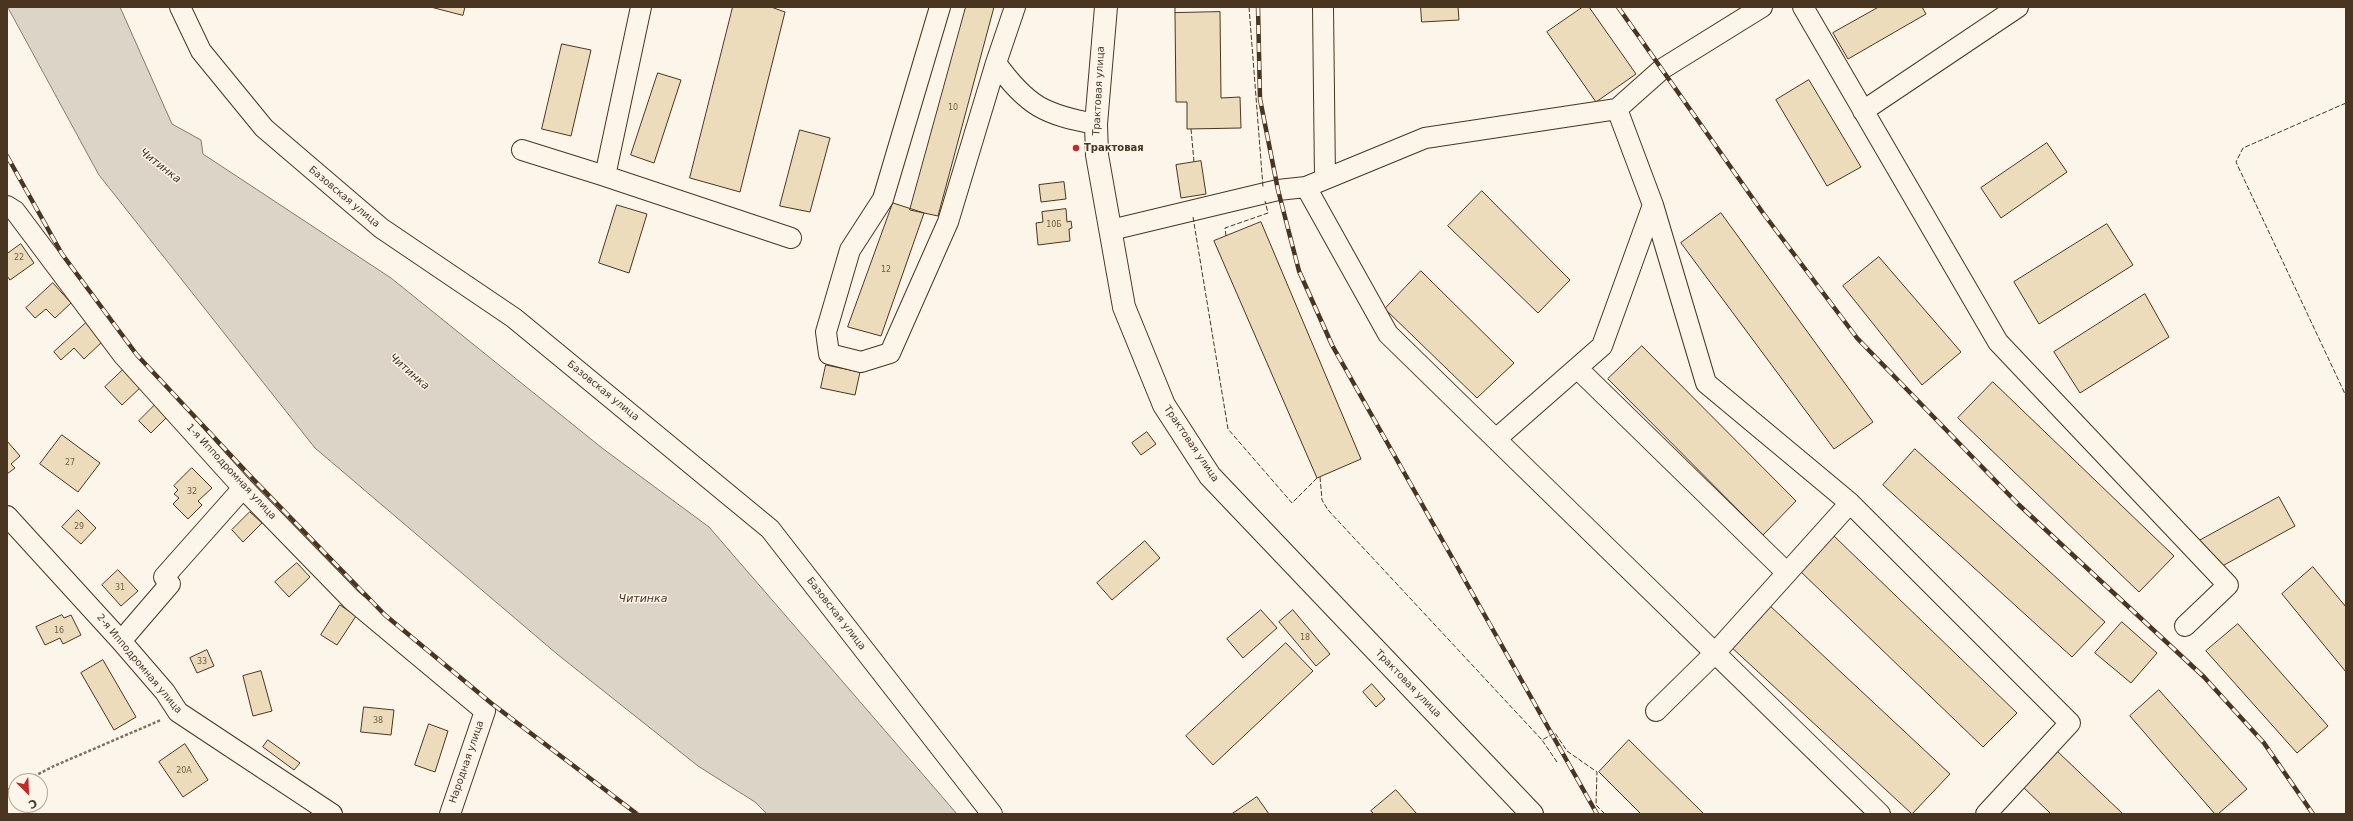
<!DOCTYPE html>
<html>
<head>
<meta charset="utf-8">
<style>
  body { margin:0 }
  #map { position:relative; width:2353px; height:821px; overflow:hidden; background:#fbf6e9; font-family:"DejaVu Sans",sans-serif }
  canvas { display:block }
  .frame { position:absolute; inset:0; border:8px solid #4a3520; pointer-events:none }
  .north { position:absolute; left:8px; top:773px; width:40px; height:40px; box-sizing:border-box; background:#fbf6e9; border:1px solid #b4a999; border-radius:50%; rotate:156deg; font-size:11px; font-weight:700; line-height:16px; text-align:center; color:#4a3520 }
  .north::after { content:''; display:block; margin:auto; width:14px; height:18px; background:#c62828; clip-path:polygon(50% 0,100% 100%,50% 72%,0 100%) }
</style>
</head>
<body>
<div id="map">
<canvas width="2353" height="821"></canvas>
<div class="frame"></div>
<div class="north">С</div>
</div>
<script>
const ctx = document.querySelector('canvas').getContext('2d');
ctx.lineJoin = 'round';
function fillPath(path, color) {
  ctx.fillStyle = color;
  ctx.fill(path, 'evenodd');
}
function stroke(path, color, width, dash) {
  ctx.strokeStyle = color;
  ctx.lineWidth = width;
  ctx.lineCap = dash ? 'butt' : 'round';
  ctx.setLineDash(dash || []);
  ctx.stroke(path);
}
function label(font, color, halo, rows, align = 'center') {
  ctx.font = font + ' "DejaVu Sans",sans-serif';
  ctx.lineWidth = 3;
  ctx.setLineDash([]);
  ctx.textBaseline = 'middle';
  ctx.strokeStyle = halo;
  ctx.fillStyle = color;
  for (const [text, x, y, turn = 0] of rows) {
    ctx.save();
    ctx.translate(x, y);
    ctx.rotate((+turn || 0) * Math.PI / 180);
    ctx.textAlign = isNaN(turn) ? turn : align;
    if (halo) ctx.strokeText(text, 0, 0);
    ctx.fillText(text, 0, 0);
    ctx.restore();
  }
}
const water = new Path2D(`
  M8 7H120L172 124 201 140 203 154 391 278 602 448 709 527 957 814H767L755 802 698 766 557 654 315 448 99 175Z`);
fillPath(water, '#dcd4c6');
stroke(water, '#887966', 1);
const building = new Path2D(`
  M431 7H465L463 15Z
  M733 7H771L785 12 740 192 690 178Z
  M966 7H994L938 216 910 210Z
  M1421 7H1458L1459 20 1422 22Z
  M1583 7H1589L1636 74 1596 102 1547 32Z
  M1879 7H1922L1926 14 1848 59 1833 33Z
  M1220 12 1221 98 1240 97 1241 128 1187 129V102H1176L1175 13Z
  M562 44 591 50 571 136 542 129Z
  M658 73 681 80 654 163 631 155Z
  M1809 80 1861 167 1827 186 1776 100Z
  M800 130 830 138 810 212 780 206Z
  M2047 143 2067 172 2001 218 1981 188Z
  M1201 161 1206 194 1181 198 1176 165Z
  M1064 182 1066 199 1041 202 1039 185Z
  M1482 191 1570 280 1538 313 1448 226Z
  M893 203 924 213 881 336 848 327Z
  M617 205 647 214 629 273 599 263Z
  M1066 209 1067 222 1071 221 1072 228 1069 229 1070 241 1038 245 1036 223 1043 222 1042 212Z
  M1721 213 1873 422 1834 449 1681 243Z
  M1261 222 1361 459 1317 478 1214 241Z
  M2107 224 2133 265 2039 324 2014 282Z
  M21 244 34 263 10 280 7 276V254Z
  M1879 257 1961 352 1922 385 1843 286Z
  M1421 271 1514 363 1477 398 1385 309Z
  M53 283 71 303 55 318 46 309 35 318 26 308Z
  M2145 294 2169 337 2080 393 2054 352Z
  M86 323 103 341 84 359 74 348 61 360 54 352Z
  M1642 346 1796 501 1763 535 1608 379Z
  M826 365 860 372 855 395 821 388Z
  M125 368 142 386 122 405 105 387Z
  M1993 382 2174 556 2139 592 1958 418Z
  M157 403 169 415 151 433 139 421Z
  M1147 432 1156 444 1141 455 1132 443Z
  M62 435 100 463 78 492 40 464Z
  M7 441 20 456 11 464 15 468 7 474Z
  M1915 449 2105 622 2072 657 1883 485Z
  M192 468 212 488 198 501 202 505 188 519 173 504 179 498 174 494 178 490 174 486Z
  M2279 497 2295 526 2215 570 2199 541Z
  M78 510 96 528 81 544 62 527Z
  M250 512 262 523 243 542 232 530Z
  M1834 536 2017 713 1983 747 1799 570Z
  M1145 541 1160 558 1112 600 1097 583Z
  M297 563 310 577 289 597 275 582Z
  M2313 567 2346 607V672L2282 594Z
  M118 570 138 591 121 606 102 585Z
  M1768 604 1950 774 1912 814 1729 645Z
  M340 605 356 616 337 645 321 635Z
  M1261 610 1277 628 1243 658 1227 639Z
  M1293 610 1330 654 1316 666 1279 622Z
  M62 615 64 618 71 615 81 635 63 644 60 638 45 645 36 627Z
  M2122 622 2157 653 2131 683 2095 653Z
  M2238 624 2328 726 2297 753 2206 651Z
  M1286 643 1313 671 1213 765 1186 736Z
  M207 650 214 666 197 673 190 658Z
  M103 660 136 717 114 730 81 673Z
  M261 671 272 711 253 716 243 676Z
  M1372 684 1385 699 1376 707 1363 692Z
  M2159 690 2247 789 2218 814H2215L2130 716Z
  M364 707 394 710 391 735 361 732Z
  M429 724 448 731 435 772 415 765Z
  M268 740 300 763 294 770 263 747Z
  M1629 740 1704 814H1641L1599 772Z
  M185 744 208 780 183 797 159 762Z
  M2057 751 2123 814H2051L2022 786Z
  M1396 790 1417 814H1374L1371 811Z
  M1257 797 1269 814H1232Z`);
fillPath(building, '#ecdcbc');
stroke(building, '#4a3520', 1);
const minor = new Path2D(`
  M180 7 201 51 264 128 381 228 514 318 770 529 992 814
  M641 7 605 176 791 238
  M940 7 883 199 850 250 826 332 829 354 861 362 890 353 948 222 996 63
  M1015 7 996 63C1027 106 1045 115 1096 124
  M1323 7 1325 179
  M1803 7 1998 342 2228 585 2185 626
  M1617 109 1662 69 1762 7
  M1863 111 2018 7
  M522 150 605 176
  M1306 187 1425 138 1617 109 1653 205 1706 383 1850 503
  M7 206 15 211 123 355 243 488 352 600 485 711 450 814
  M1111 230 1278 190 1306 187 1388 334 1880 814
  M1577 368 1787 573
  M1496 439 1602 346 1653 205
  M7 516 121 641 165 692 178 712 332 814
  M121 641 170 584 164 577 243 488
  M1656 711 1715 653 1850 503 2070 723 1986 814`);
const major = new Path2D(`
  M1106 7 1096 124 1097 155 1124 307 1164 405 1210 476 1532 814`);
stroke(minor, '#4a3520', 22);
stroke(major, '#4a3520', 24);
stroke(new Path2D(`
  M25 781 54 766 161 720
  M7 790 16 786`), '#7f6f5c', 2.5, [3, 2]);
stroke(minor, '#fbf6e9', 20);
stroke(major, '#fbf6e9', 22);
const rail = new Path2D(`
  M1258 7 1260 99 1278 190 1299 271 1332 345 1597 814
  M1618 7 1763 213 1857 338 2018 504 2204 677 2264 743 2313 814
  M7 156 62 254 137 355 253 479 385 615 491 703 637 814`);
stroke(rail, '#4a3520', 4.5);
stroke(rail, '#fbf6e9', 3, [9]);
stroke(new Path2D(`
  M1249 7 1263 187
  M1175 13V7
  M2346 103 2243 148 2236 162 2346 396
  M1191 129 1194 162
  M1193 217 1228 429 1292 503 1317 478
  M1226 236 1225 228 1268 213 1265 201
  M1320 477 1322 500 1328 510 1542 740
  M1557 762 1542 740 1555 733 1567 751 1597 772 1596 805 1605 814`), '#4a3520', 1, [5, 2]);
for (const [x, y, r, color] of [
  [1076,148,4,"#c62828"]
]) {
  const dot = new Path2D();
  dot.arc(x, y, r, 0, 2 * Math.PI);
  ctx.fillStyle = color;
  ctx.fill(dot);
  stroke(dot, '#fbf6e9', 1.5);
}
label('8px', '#725f47', null, [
  ["10",953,108],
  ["10Б",1054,225],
  ["22",19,258],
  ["12",886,270],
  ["27",70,463],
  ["32",192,492],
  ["29",79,527],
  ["31",120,588],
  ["16",59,631],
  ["18",1305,638],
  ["33",202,662],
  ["38",378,721],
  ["20А",184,771]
]);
label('10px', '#4a3520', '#fbf6e9', [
  ["Трактовая улица",1099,91,-87],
  ["Базовская улица",344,197,40],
  ["Базовская улица",603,391,39],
  ["Трактовая улица",1191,444,56],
  ["1-я Ипподромная улица",231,472,47],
  ["Базовская улица",836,614,52],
  ["2-я Ипподромная улица",139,664,50],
  ["Трактовая улица",1408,684,46],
  ["Народная улица",467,762,-71]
]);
label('bold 10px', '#4a3520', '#fbf6e9', [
  ["Трактовая",1084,148]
], 'left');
label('italic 11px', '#4a3520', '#fbf6e9', [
  ["Читинка",160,166,38],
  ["Читинка",409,372,41],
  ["Читинка",643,599]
]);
</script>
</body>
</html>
